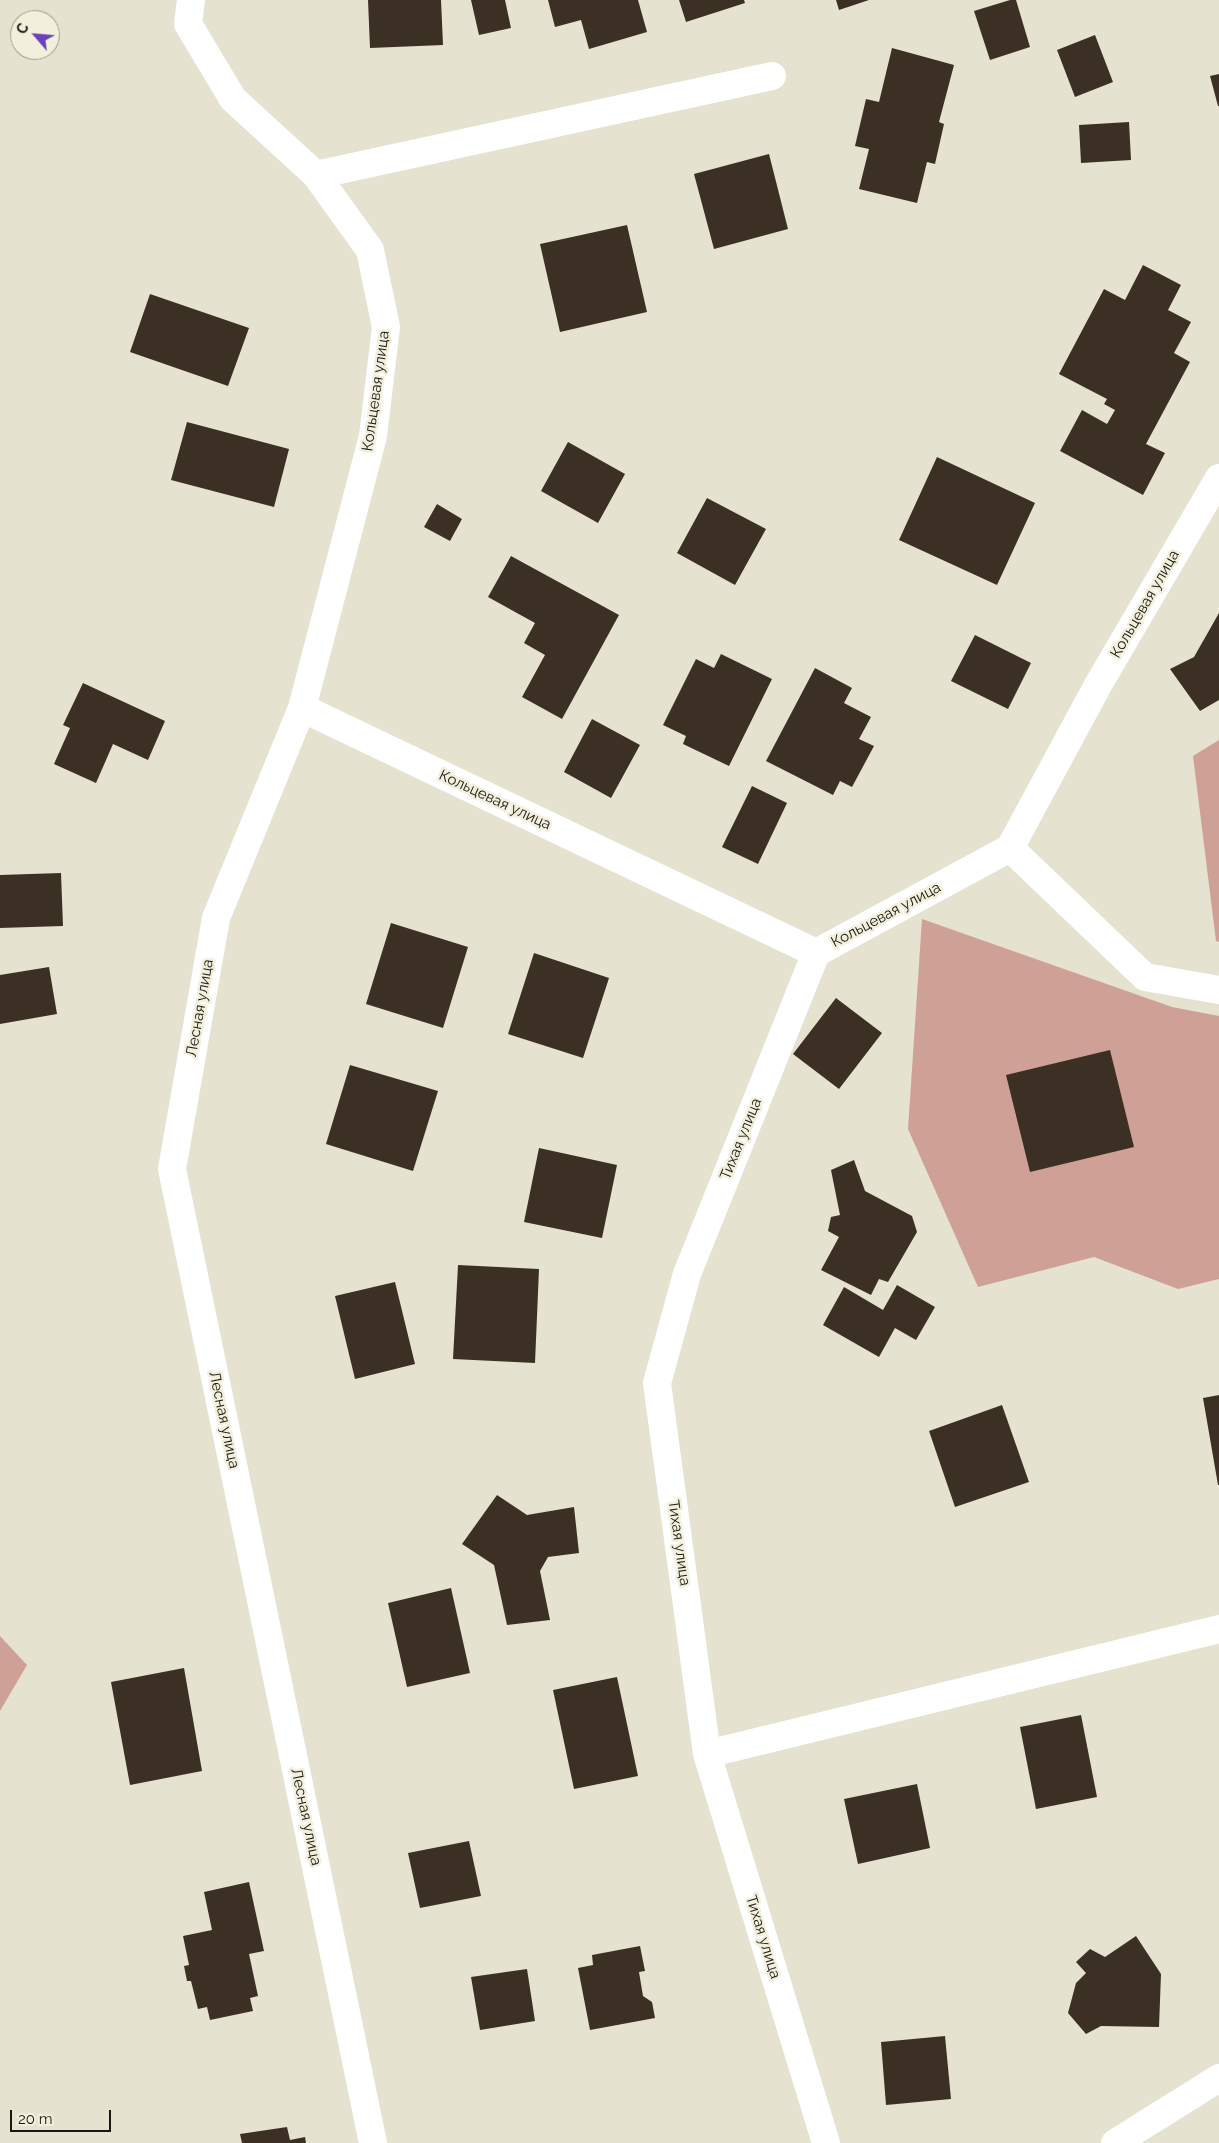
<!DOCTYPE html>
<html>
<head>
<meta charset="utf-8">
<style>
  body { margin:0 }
  #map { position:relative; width:1219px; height:2143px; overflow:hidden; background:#e5e2cf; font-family:Raleway,sans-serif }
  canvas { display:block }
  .north { position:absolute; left:10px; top:10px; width:50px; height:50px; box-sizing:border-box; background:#f2efdc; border:1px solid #9b998b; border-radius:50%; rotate:297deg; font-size:14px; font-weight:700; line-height:20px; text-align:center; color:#191711 }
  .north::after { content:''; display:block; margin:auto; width:18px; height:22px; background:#6c41ba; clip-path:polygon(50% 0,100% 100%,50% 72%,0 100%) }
  .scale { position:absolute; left:10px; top:2110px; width:101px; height:22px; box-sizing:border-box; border:2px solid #191711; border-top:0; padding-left:6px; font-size:15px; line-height:18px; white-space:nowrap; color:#191711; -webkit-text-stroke:4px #f2efdc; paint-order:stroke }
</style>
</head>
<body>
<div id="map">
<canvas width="1219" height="2143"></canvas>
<div class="north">С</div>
<div class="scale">20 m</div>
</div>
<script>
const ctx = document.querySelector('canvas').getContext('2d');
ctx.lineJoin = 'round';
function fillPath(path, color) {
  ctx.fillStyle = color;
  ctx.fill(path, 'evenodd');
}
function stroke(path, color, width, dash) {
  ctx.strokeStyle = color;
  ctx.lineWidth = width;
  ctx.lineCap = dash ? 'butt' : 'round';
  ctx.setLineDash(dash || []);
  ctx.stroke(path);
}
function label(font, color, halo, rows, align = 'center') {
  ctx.font = font + ' Raleway,sans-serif';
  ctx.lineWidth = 5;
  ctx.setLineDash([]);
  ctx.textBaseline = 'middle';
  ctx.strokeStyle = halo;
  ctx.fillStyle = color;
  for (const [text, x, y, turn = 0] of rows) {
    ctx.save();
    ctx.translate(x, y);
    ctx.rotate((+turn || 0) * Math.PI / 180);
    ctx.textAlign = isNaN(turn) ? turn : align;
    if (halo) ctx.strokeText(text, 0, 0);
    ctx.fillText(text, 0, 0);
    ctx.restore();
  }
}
fillPath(new Path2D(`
  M1219 740V942L1216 941 1193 756Z
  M922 919 1172 1007 1219 1016V1279L1178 1289 1094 1257 978 1287 908 1129Z
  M0 1636 27 1665 0 1711Z`), '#cfa196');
fillPath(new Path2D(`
  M368 0H441L443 45 370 48Z
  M471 0H505L511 28 479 35Z
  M548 0H638L647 32 589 49 581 20 555 27Z
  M679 0H744L745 3 686 22Z
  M836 0H869L839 10Z
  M1010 0H1016L1030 47 990 60 974 11Z
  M1095 35 1113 82 1075 97 1057 50Z
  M892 48 954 65 939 122 944 124 935 164 927 162 917 203 859 189 869 149 855 146 866 99 879 102Z
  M1219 74V106H1218L1210 76Z
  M1129 122 1131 160 1081 163 1079 125Z
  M769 154 788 229 714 249 694 174Z
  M627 225 647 312 560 332 540 244Z
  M1143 265 1181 285 1168 310 1191 322 1174 353 1190 362 1146 444 1165 453 1143 495 1060 451 1082 410 1107 424 1115 410 1104 404 1107 399 1059 374 1104 289 1125 300Z
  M150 294 249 328 228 386 130 352Z
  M187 422 289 449 274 507 171 480Z
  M568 442 625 474 598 523 541 491Z
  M937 457 1035 503 997 585 899 540Z
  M707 498 766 529 735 585 677 553Z
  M437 504 462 519 450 541 424 527Z
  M511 556 619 615 562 719 522 697 545 655 524 643 535 623 488 597Z
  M1219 613V700L1200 711 1170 669 1194 657Z
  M975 635 1031 663 1008 709 951 681Z
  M721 654 772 679 729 766 683 744 686 736 663 725 696 659 714 668Z
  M815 668 852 688 844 703 871 717 859 739 874 746 852 787 840 781 833 795 766 761Z
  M83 683 165 721 148 760 113 744 96 783 54 764 70 728 63 725Z
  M592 719 640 745 611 798 564 772Z
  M752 786 787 803 758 864 722 847Z
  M61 873 63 926 0 928V875Z
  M391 923 468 947 443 1028 366 1004Z
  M534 953 609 978 583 1058 508 1034Z
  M49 967 57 1014 0 1024V975Z
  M836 998 882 1033 839 1089 793 1054Z
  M1110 1050 1134 1147 1030 1172 1006 1075Z
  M350 1065 438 1091 413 1171 326 1144Z
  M539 1148 617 1165 602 1238 524 1222Z
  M854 1160 865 1191 912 1216 917 1232 888 1282 879 1279 871 1295 821 1270 839 1237 828 1231 831 1217 840 1215 831 1170Z
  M458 1265 539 1269 535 1363 453 1359Z
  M395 1282 415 1364 355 1379 335 1296Z
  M897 1285 935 1307 916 1340 895 1328 879 1357 823 1325 844 1287 883 1310Z
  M1219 1395V1485H1218L1203 1398Z
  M1002 1405 1029 1482 955 1507 929 1431Z
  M497 1495 527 1515 574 1507 579 1553 548 1557 540 1571 550 1620 507 1625 494 1565 462 1544Z
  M451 1588 470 1673 407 1687 388 1603Z
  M184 1668 202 1771 130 1785 111 1682Z
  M617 1677 638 1776 574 1789 553 1690Z
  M1081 1715 1097 1797 1036 1809 1020 1727Z
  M917 1784 930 1848 858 1864 844 1799Z
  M469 1841 481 1896 420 1908 408 1853Z
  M249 1882 264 1951 249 1954 258 1996 250 1998 253 2011 210 2020 207 2007 198 2009 191 1981H187L184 1966 189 1965 183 1936 212 1930 204 1892Z
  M1136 1936 1161 1974 1159 2027 1101 2026 1086 2034 1068 2013 1076 1983 1086 1973 1076 1962 1090 1949 1105 1957Z
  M640 1946 645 1971 639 1972 643 1996 652 2002 655 2018 590 2030 578 1968 593 1965 592 1955Z
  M527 1969 535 2021 480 2030 471 1977Z
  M945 2036 951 2099 886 2105 881 2042Z
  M287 2127 290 2140 305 2137 306 2143H242L240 2134Z`), '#3c3024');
stroke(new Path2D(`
  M191 0 188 24 233 99 316 175 370 250 386 327 373 436 302 708 816 953 1010 848 1098 685 1219 478
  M316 175 772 76
  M302 708 216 918 172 1169 373 2143
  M1010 848 1145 977 1219 990
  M816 953 687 1274 657 1383 707 1754 826 2143
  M707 1754 1219 1629
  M1115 2143 1219 2078`), '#fff', 28);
label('15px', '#191711', '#f2efdc', [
  ["Кольцевая улица",376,391,-82],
  ["Кольцевая улица",1145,604,-60],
  ["Кольцевая улица",495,800,25],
  ["Кольцевая улица",886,915,-28],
  ["Лесная улица",200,1008,-80],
  ["Тихая улица",741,1139,-68],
  ["Лесная улица",224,1420,78],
  ["Тихая улица",679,1543,82],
  ["Лесная улица",306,1817,78],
  ["Тихая улица",763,1937,73]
]);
</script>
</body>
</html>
